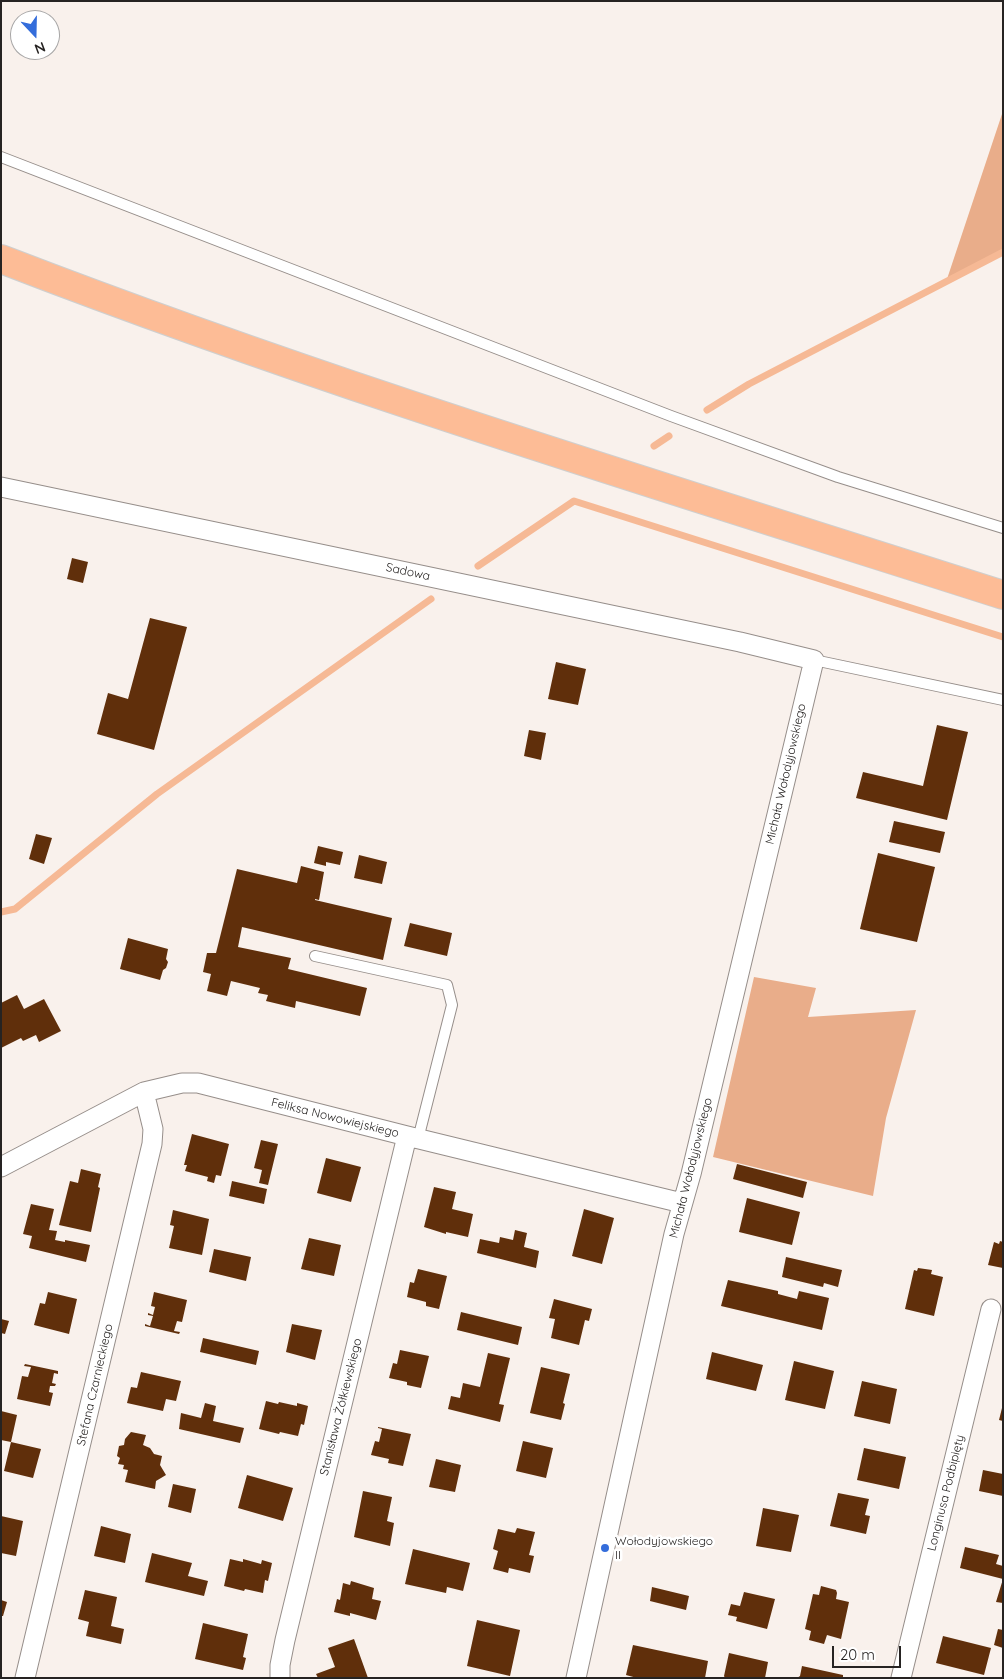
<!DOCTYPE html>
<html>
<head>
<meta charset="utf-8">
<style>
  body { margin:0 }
  #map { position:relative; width:1004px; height:1679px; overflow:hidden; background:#f9f1ec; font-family:Quicksand,sans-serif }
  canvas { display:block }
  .frame { position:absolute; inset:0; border:2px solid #262322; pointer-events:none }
  .north { position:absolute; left:10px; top:10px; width:50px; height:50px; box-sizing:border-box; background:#fff; border:1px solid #a8a7a7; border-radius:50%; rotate:159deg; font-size:14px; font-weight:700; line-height:20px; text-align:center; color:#262322 }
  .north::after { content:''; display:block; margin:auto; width:18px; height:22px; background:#346ddb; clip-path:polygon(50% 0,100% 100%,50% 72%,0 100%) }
  .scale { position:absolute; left:832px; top:1646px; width:69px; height:22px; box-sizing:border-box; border:2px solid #262322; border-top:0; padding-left:6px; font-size:15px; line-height:18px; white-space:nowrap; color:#262322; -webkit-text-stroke:4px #fff; paint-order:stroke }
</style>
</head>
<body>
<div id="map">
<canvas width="1004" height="1679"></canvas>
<div class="frame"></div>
<div class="north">N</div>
<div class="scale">20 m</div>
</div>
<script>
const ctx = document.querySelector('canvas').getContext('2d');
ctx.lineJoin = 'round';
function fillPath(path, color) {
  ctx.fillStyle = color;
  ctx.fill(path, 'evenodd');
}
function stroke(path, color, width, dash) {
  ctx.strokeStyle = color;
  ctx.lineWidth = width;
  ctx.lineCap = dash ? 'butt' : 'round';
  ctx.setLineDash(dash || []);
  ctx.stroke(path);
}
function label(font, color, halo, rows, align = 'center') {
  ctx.font = font + ' Quicksand,sans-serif';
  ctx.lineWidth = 5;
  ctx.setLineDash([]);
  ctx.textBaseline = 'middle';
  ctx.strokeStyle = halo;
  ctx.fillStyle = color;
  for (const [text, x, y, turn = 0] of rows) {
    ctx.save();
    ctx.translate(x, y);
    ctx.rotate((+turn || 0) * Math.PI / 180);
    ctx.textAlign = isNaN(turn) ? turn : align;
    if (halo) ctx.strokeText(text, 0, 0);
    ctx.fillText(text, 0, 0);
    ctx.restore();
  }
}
fillPath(new Path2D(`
  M1003 111V252L946 282Z
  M754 977 816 988 808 1017 916 1010 886 1118 873 1196 713 1157Z`), '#e9ad8a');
stroke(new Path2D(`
  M707 410 749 384 1003 252
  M654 446 669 436
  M478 566 574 501 1003 637
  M1 912 15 909 157 794 431 599`), '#f6b995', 7);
fillPath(new Path2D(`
  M72 558 88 562 83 583 67 579Z
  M150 618 187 627 154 750 97 734 108 693 128 699Z
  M556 662 586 669 578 705 548 699Z
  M937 725 968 732 947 820 856 798 863 772 923 786Z
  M529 730 546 733 541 760 524 756Z
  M894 821 945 832 940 853 889 842Z
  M36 834 52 838 44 864 29 859Z
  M318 846 343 852 340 865 326 862V866L314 863Z
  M878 853 935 867 917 942 860 929Z
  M359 855 387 862 382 884 354 878Z
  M301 866 324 872 319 900 315 899V900L392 918 383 960 242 927 238 947 291 958 288 969 367 988 360 1016 296 1001 295 1008 266 1001 268 995 258 993 260 988 231 981 227 996 207 991 211 974 203 972 207 953H216L237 869 297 883Z
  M410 923 452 933 447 956 404 946Z
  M128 938 168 949 166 959 168 962 166 968 163 970 160 980 120 969Z
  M17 995 24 1009 44 999 61 1031 39 1042 36 1035 23 1041 21 1038 1 1048V1003Z
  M192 1134 229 1144 221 1176 216 1175 214 1183 207 1181 208 1177 185 1171 187 1165H184Z
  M261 1140 278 1144 268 1185 259 1183 262 1170 254 1168Z
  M326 1158 361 1167 351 1202 317 1193Z
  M737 1164 807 1182 803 1198 733 1179Z
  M81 1169 101 1174 98 1187 100 1188 91 1232 59 1225 70 1181 78 1183Z
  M232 1181 267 1189 264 1204 229 1196Z
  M434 1187 456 1192 452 1209 473 1214 468 1237 446 1232V1234L424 1227Z
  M747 1198 800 1212 792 1245 739 1232Z
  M31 1204 54 1209 49 1230 57 1231 55 1240 65 1242V1240L90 1245 86 1262 29 1248 32 1236 23 1234Z
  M584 1209 614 1218 602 1264 572 1256Z
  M173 1210 209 1219 202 1255 169 1248 174 1226 170 1225Z
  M515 1230 527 1233 524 1247 539 1251 536 1268 477 1253 480 1239 499 1243 500 1237 513 1240Z
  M309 1238 341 1245 334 1276 301 1269Z
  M1000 1241 1003 1242V1268L988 1265 994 1242 999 1244Z
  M214 1249 251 1257 246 1281 209 1272Z
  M786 1257 842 1270 838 1287 824 1283 823 1287 782 1277Z
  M918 1268 932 1270 931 1274 943 1277 934 1316 905 1309 914 1270 917 1271Z
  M418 1269 447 1276 439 1309 426 1306V1302L407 1297 410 1282 414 1283Z
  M728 1280 778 1291V1294L797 1299 799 1291 829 1298 822 1330 721 1306Z
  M48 1292 77 1299 69 1334 34 1325 40 1303 45 1304Z
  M154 1292 187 1300 182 1322 177 1321 174 1331 180 1332 179 1334 145 1326V1324L150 1326 153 1316 148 1315V1313L153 1315 155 1307 151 1306Z
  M554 1299 592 1309 589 1321 585 1320 579 1345 551 1338 555 1319 549 1318Z
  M461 1312 522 1327 518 1345 457 1330Z
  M1 1319 9 1321 5 1334 1 1333Z
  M292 1324 322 1330 315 1360 286 1352Z
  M203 1338 259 1351 256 1365 200 1352Z
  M400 1350 429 1356 421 1388 407 1385V1382L389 1378 393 1363 397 1364Z
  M712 1352 763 1365 756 1391 706 1379Z
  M488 1353 510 1358 499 1404 504 1405 500 1422 448 1409 451 1396 460 1398 463 1383 480 1387Z
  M794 1361 834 1371 825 1409 785 1400Z
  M25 1364 58 1371V1374L54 1373 52 1383 56 1384 55 1386H50L49 1392 53 1393 50 1406 17 1399 22 1376 28 1377 31 1367 24 1366Z
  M541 1367 570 1374 563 1403 565 1404 561 1420 530 1413Z
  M141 1372 181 1381 176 1401 166 1399 163 1411 127 1403 131 1387 137 1388Z
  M862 1381 897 1389 890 1424 854 1416Z
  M266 1401 278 1404 279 1402 297 1406V1403L308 1406 304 1425 301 1424 298 1436 280 1432 279 1434 259 1429Z
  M205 1403 216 1406 213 1421 244 1428 240 1443 179 1429 181 1413 201 1418Z
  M1002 1408H1003V1421L999 1420Z
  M1 1411 17 1415 11 1442 1 1440Z
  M378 1427 411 1434 403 1466 388 1463 389 1459 371 1455 375 1441 379 1442 382 1429 378 1428Z
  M131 1432 146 1435 143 1445 150 1448 154 1454 162 1456 160 1465 166 1475 156 1481 155 1489 125 1482 128 1470 123 1469 124 1465 118 1464 120 1458 117 1456 119 1446 124 1445 125 1439Z
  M523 1441 553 1448 546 1478 516 1471Z
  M11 1442 41 1449 33 1478 4 1471Z
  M864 1448 906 1457 899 1489 857 1480Z
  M436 1459 461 1465 455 1492 429 1487Z
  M983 1470 1003 1474V1496L979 1491Z
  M247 1475 293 1488 283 1521 238 1508Z
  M173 1484 196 1489 191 1513 168 1507Z
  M363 1491 392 1497 387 1521 394 1523 390 1546 354 1537Z
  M838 1493 869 1499 865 1515 870 1516 866 1534 830 1526Z
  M763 1508 799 1515 791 1552 756 1546Z
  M1 1516 23 1521 16 1556 1 1553Z
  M101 1526 131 1534 125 1563 94 1556Z
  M517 1528 535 1532 529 1555 534 1556 530 1573 509 1568 508 1573 493 1569 498 1551 493 1549 498 1529 515 1533Z
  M965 1547 999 1555 996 1564 1003 1566V1603L996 1602 1003 1579 960 1568Z
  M413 1549 470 1563 463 1591 447 1587 446 1593 405 1584Z
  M152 1553 192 1563 188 1576 208 1581 204 1596 145 1582Z
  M230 1559 243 1562V1559L261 1564 262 1560 272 1563 268 1581 265 1580 263 1593 245 1589 244 1591 224 1586Z
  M351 1581 374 1588 372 1599 381 1601 376 1620 350 1613V1616L334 1612 337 1599 340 1600 343 1583 350 1585Z
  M821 1586 836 1590 837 1593 836 1599 849 1602 841 1639 827 1635 824 1644 809 1640 811 1631 805 1629 813 1594 819 1595Z
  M652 1587 689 1596 686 1610 650 1601Z
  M85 1590 117 1597 111 1626 124 1629 121 1644 86 1636 89 1622 78 1619Z
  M744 1592 775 1599 767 1629 736 1621 737 1617 728 1615 731 1604 740 1606Z
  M1 1600 7 1602 3 1616H1Z
  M477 1620 520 1630 510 1676 467 1666Z
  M203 1623 248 1634 243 1657 246 1658 243 1670 195 1659Z
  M998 1629 1003 1630V1648L994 1645Z
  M943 1636 991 1648 984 1675 936 1663Z
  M354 1639 368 1678H318L316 1674 335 1667 328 1648Z
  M633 1645 708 1661 705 1678H637L626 1675Z
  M729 1653 768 1662 765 1678H725L724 1676Z
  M802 1666 843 1675V1678H797L800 1676Z`), '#602f0b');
const service = new Path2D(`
  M1 157 671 416 838 477 1003 528
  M814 660 1003 700
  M315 956 447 985 452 1005 418 1139`);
const minor = new Path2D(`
  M1 487 740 642 814 660 691 1174 674 1234 576 1678
  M1 1167 144 1092 182 1083H198L407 1136 682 1203
  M25 1678 152 1144 153 1129 144 1092
  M280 1678V1665L285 1640 407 1136
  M901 1678 991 1309`);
const motorway = new Path2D(`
  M1 259C330 386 668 488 1003 595`);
stroke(service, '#968e8a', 12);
stroke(minor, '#968e8a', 21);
stroke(motorway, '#cfcfce', 30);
stroke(service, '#fff', 10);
stroke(minor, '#fff', 19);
stroke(motorway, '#fdbc96', 28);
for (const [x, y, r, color] of [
  [605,1548,5,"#346ddb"]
]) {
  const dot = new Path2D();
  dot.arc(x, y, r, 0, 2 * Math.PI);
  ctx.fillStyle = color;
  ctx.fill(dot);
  stroke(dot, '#fff', 2);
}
label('12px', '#262322', '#fff', [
  ["Sadowa",408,572,12],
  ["Michała Wołodyjowskiego",786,774,-77],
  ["Feliksa Nowowiejskiego",335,1118,14],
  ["Michała Wołodyjowskiego",691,1168,-76],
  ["Stefana Czarnieckiego",95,1385,-77],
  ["Stanisława Żółkiewskiego",341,1407,-76],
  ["Longinusa Podbipięty",946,1493,-76]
]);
label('12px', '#262322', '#fff', [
  ["Wołodyjowskiego",615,1541],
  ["II",615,1555]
], 'left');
</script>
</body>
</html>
